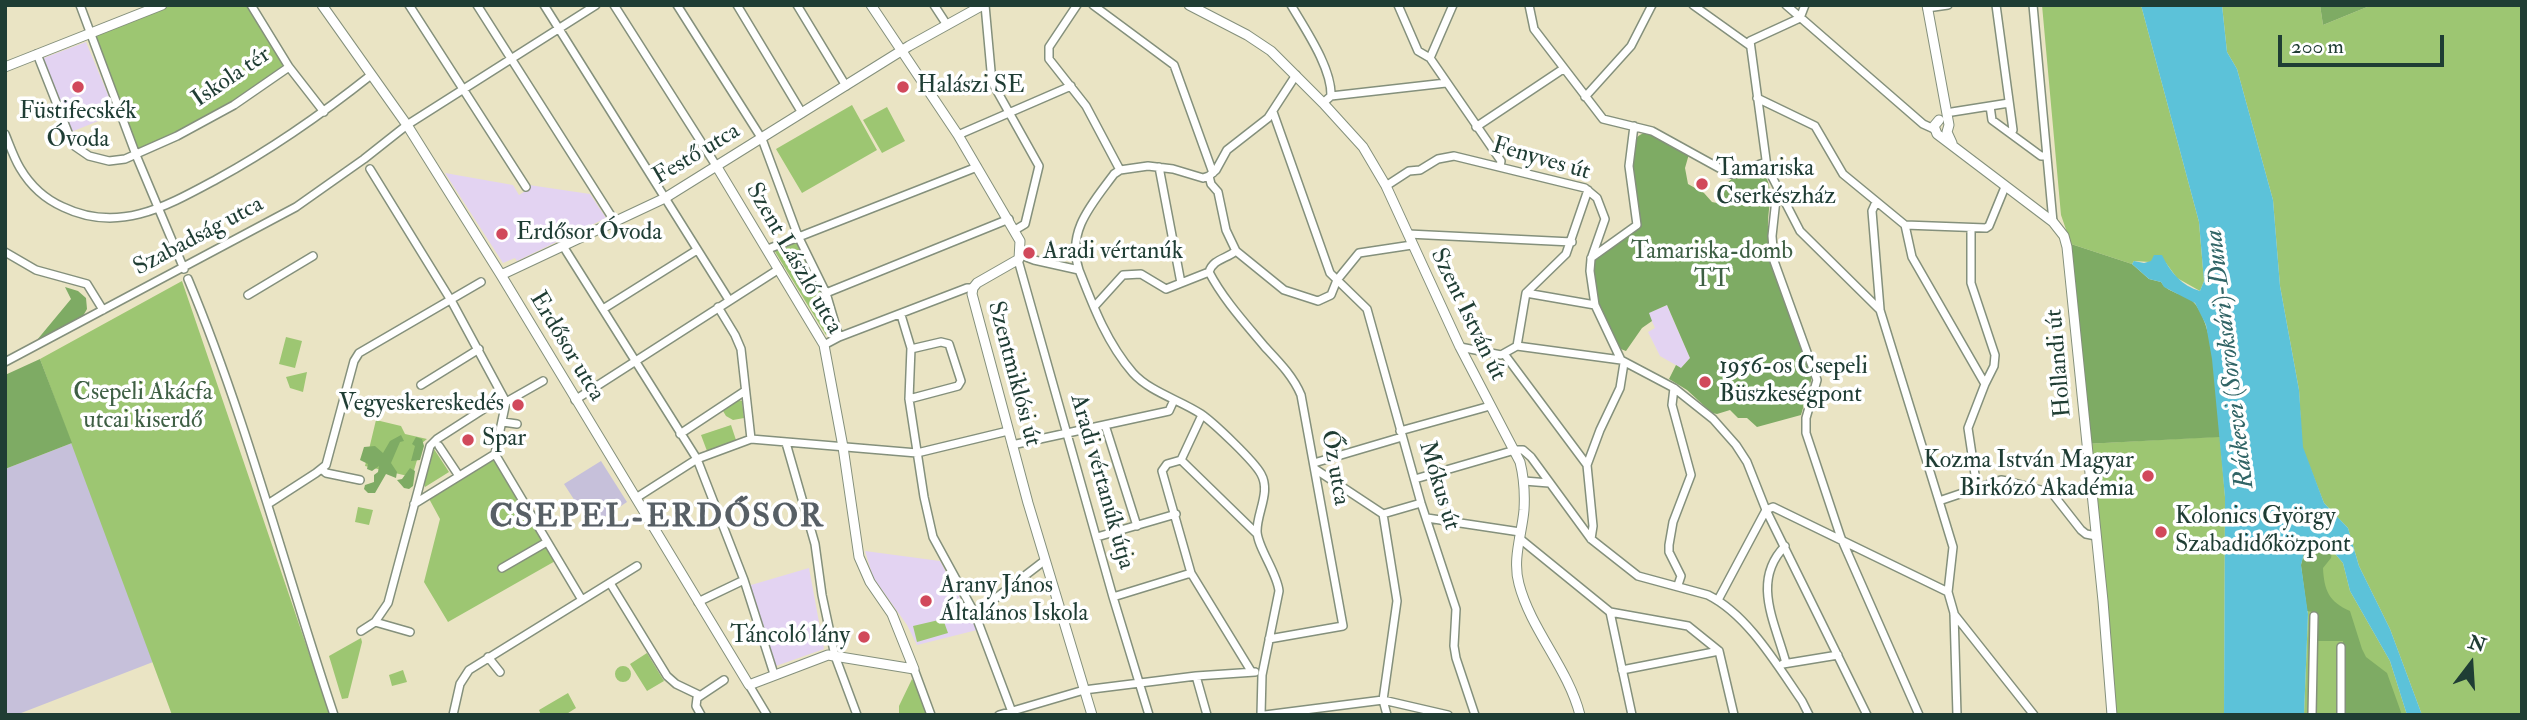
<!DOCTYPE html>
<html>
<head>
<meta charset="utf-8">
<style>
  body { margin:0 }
  #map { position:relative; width:2527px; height:720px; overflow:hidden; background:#eae4c4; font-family:"IM FELL Double Pica",serif }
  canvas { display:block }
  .frame { position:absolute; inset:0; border:7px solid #1f3d34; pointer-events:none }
  .north { position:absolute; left:2436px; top:629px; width:70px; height:70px; -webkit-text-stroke:5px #fff; paint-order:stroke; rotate:17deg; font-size:19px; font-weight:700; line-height:28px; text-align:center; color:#1f3d34 }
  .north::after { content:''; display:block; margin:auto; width:24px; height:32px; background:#1f3d34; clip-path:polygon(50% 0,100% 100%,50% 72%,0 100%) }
  .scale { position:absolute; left:2278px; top:35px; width:166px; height:32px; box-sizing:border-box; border:4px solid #1f3d34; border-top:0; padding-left:9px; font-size:21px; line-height:24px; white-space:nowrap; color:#1f3d34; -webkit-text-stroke:5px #fff; paint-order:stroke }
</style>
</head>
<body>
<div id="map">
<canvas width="2527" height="720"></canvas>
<div class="frame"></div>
<div class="north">N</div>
<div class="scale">200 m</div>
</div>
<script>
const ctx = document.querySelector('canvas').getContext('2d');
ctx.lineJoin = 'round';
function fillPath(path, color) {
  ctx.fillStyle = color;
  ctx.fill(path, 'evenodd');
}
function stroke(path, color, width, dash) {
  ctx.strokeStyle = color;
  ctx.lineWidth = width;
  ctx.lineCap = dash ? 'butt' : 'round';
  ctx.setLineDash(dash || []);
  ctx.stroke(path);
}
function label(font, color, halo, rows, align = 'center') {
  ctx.font = font + ' "IM FELL Double Pica",serif';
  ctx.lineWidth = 7;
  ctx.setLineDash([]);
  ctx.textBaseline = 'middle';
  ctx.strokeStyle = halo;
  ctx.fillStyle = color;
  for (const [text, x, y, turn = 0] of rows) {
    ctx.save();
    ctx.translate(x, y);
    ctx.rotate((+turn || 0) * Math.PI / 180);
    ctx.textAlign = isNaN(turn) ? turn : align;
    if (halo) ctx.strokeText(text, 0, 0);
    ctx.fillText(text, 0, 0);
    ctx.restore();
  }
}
fillPath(new Path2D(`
  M86 42 116 114 71 132 41 59Z
  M445 173 513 185 519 195 530 188 529 185 590 194 606 218 517 261 515 258 503 263Z
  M1667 305 1690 358 1681 368 1660 356 1648 332 1655 328 1648 313Z
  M865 551 940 561 977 630 917 645 907 625 873 577Z
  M809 568 824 649 776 666 750 591 752 590 751 585Z`), '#e3d3f2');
fillPath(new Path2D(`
  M72 443 153 662 16 715H5V469Z
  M601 461 627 502 591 526 564 484Z`), '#c6c0da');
fillPath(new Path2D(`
  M162 5H251L289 67 233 105 136 155 92 33Z
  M2042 5H2141L2199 222 2204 281 2200 291 2177 278 2166 263C2155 262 2145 262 2134 261L2132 264 2071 244 2061 215Z
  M2222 5H2320L2323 25 2372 5H2522V715H2422L2390 629 2359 566 2348 528 2324 503 2302 447 2299 390 2280 286 2273 200 2237 69 2227 52Z
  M852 105 877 150 802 193 776 149Z
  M887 107 905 141 882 153 863 120Z
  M797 241 824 292 835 332 826 335 774 250Z
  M182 281 330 715H172L40 359Z
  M286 337 302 341 295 368 279 364Z
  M307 372 303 392 290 388 286 377Z
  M739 400 742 401 744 418 733 420 726 416 723 411Z
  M376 420 401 426 405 434 427 439 422 443 412 477 365 466Z
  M731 425 736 440 707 451 701 435Z
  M2212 437H2220L2225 497 2224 715H2112L2085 444Z
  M434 449 449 472 425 487 424 484Z
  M495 454 557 560 448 622 424 582 440 519 427 495Z
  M358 507 373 510 369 525 355 522Z
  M2324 541 2343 563 2350 591 2390 661 2407 715H2304L2308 614 2301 565 2308 545Z
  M943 619 948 633 917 642 913 626Z
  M361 638 362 642 348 698 342 699 329 656Z
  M647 653 664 681 647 691 630 664Z
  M615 674a8 8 0 1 1 16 0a8 8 0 1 1-16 0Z
  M403 670 407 682 392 686 389 675Z
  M912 679 919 689 927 715H899V706Z
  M568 693 576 708 565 715H541L539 710Z`), '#9dc672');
fillPath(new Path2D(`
  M2320 5H2372L2323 25Z
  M1647 132 1689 154 1685 168 1688 184 1704 193 1712 202 1717 203C1722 181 1741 168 1763 171 1776 193 1767 205 1768 229 1769 280 1796 322 1811 369V381L1801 415 1757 427 1747 418H1738L1730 410 1717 414 1712 413 1687 390 1669 379 1676 365 1681 368 1690 358 1667 305 1649 313 1652 321 1642 328 1626 351 1618 348 1600 309 1591 266 1594 260 1638 226C1635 200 1627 168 1635 142 1636 136 1641 134 1647 132Z
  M2071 244 2132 264 2149 279 2161 282C2169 295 2188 293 2196 305 2216 332 2217 403 2220 437L2085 444Z
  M65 287 78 291 86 298 87 309 83 316 37 340 71 299Z
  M40 359 72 443 5 469V375Z
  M401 435 404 441 400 442 391 463 397 472 396 478 386 474 375 493H368L364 489 365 485 374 482V475L378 472 379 466 372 471 367 469 368 464 360 460 364 447 375 446 383 453 390 441Z
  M416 437 422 439 424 446 420 460 411 461 415 446 412 444Z
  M410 468 415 471 413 486 409 489 404 488 397 480 402 479Z
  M2318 538 2324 541 2332 551 2331 558 2323 568C2324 590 2329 602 2350 611L2362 649 2366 657 2387 673 2402 715H2345L2343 641H2317L2319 619 2313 612 2307 611 2301 565 2304 552 2318 548V544H2310L2312 539Z`), '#7eab64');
fillPath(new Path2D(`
  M2141 5H2222L2227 52 2237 69 2273 200 2280 286 2299 390 2303 447 2324 503 2348 528 2359 566 2390 629 2422 715H2407L2390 661 2350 591 2343 563 2324 541 2318 538 2312 539 2308 545 2309 551 2304 553 2301 565 2308 614 2304 715H2224L2225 497 2212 359 2206 325 2195 303 2164 287 2161 282 2149 279 2132 264 2134 261 2144 263 2151 261 2154 255H2162C2170 272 2182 286 2200 291L2204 281 2199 222Z`), '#5cc2d9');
const minor = new Path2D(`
  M80 5 136 155 184 269
  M251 5 289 67 324 112
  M409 5 526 187
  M477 5 615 222
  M544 5 729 300
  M614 5 717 167
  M677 5 762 139 798 236 826 293 839 337
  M737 5 802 113
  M797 5 846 86
  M934 5 947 25
  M985 5 992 82 1039 166 1025 224 1015 230
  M1077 5 1049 47V59L1086 106 1120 170
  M1093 5 1174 65 1213 173
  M1291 5C1305 29 1332 68 1331 96
  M1398 5 1418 51 1430 58 1501 161 1500 167
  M1529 5 1534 29 1603 119 1652 131 1730 174H1734L1766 162
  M1693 5 1749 45
  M1786 5 1923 124 1934 129
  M1805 5 1800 18 1750 41 1767 167 1800 231 1880 310 1939 501 1953 547 1948 592 1954 613 1957 715
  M1996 5 2013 130 2011 133
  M2033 5 2053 222
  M1927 8 1948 5
  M37 54 73 145 89 156 109 161 125 159 177 136 234 105 289 67
  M1430 58 1453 5
  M1585 97 1631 46 1652 5
  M1757 98 1815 126 1843 174 1905 225 1986 228 1989 226 2005 187
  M1323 103 1331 96 1446 83
  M1990 106 1992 120 2041 156H2047
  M1273 112 1330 273 1367 309 1421 503 1456 609 1454 646 1456 658 1475 715
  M1952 112 2009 103
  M1476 127 1563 69
  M5 134C10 146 14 158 20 168 30 185 45 199 63 207 119 234 167 206 217 179 272 149 322 114 371 75
  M958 135 1071 86
  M1159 167 1181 283
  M370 169 452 302 506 402 495 454 414 504
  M1209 176 1211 184 1218 192 1226 230 1236 251 1284 290 1318 301 1331 295 1337 280 1359 253 1412 245
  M1386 186 1409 171 1420 170 1438 159 1454 156 1585 188 1597 198 1605 219 1591 259 1590 271 1595 305 1621 360 1674 388 1713 419 1736 445 1747 462 1766 510 1867 715
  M1777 190 1772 236 1774 261 1817 380 1806 418V433L1841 538 1919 715
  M1876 202 1872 211 1880 309
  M1905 225 1912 257 1985 384 1968 428 1977 488
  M1971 228V283L1995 355 1994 366 1985 384
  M1408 234 1572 242
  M563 246 697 459 744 580 774 674
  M768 249 977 167
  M5 252 36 270 87 284 103 310
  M1021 255 1034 260 1079 270C1093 306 1107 343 1133 373 1150 392 1180 400 1201 414 1214 423 1254 461 1261 474 1271 492 1257 512 1257 531 1257 547 1277 572 1279 591L1262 675 1261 715
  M1591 258 1637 225 1629 166 1634 126
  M1018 260 1113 597 1149 715
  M1079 270C1066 231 1092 204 1114 174L1120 170 1148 166 1173 169 1203 178 1209 176 1216 170 1227 150 1268 118 1296 75
  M1209 272C1223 299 1245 323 1265 347 1279 362 1293 376 1301 395L1343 626 1269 639
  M1209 272C1213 259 1226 259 1236 251
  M188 279C247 420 285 570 334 715
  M826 293 1009 219
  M1526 293 1595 305
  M248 295 313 256
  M718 307 735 335 741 349 751 439
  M1094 307 1123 275 1141 274 1166 289 1209 272
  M603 309 697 250
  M901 315 911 348 909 399 924 497 933 537 975 614 1012 712
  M824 345 839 337 967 288H973
  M1517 346 1621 360
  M1460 347 1501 355 1517 346 1526 293 1566 254 1588 190
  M1505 355 1587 465
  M5 362 296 207 364 159 407 125 596 5
  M421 385 479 349
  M1674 388 1672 405 1691 475 1673 522 1669 545V552L1681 576 1678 585
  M909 399 958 386 961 381 949 344 941 342 911 349
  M575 400 779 269
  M1202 415 1181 460 1167 464 1162 471 1191 573 1251 671
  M503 422 517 424
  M1105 425 1137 526
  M1400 431 1490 406
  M680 434 745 391
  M786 443 815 544 822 595 835 656 857 715
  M1012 445 1169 411 1174 400
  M439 446 459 476
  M495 454 582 600
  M1181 460 1256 533
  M1314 463 1402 437
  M322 469 326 473 360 480
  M1315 469 1383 514 1421 503
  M1415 479 1515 450H1523L1531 457 1591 539 1638 576 1708 595C1748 615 1777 665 1802 701L1809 715
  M1524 481 1549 483
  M636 498 697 459 751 439 917 453 1008 431
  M1939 501 2001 480 2007 481 2052 493 2081 530 2086 534 2096 536
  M268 504 316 473 326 465 354 361 359 353 481 282
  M1766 510 1773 507 1948 592
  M1383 514 1397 601 1383 700 1387 715
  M1427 518 1520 532
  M1097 537 1176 514
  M1519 538 1610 612 1688 626 1719 651 1734 715
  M1591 539 1593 526 1587 465 1600 430 1620 388 1624 363
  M1785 546C1751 581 1775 622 1786 663
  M502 568 547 542
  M610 583 667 676 676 684 699 695
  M1113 597 1191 573
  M1718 600 1766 510
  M698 602 744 580
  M1610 612 1632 715
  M975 614 1044 561
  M1954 614 2034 715
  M375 622 410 632
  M361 631 375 622 388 603 430 446 437 439 493 403 506 402 543 381
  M488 657 500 672
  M1783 664 1838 655
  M914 669 931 715
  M1622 670 1719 651
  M1196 676 1207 715
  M749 685 767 715
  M453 715 460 684 469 670 637 566
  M701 715 696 706 697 698 724 680
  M999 715 1084 690 1196 676 1255 672
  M1265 715 1383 700 1448 715
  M2312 715 2314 616
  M2341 715V647`);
const tertiary = new Path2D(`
  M322 5 407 125 501 275 749 685 828 655 914 669 892 614 870 582 859 557 843 447 824 345 717 167
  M871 5 958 135 1020 241 1019 259 977 283 973 288 972 294 1028 503 1092 715
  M1189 5 1247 35 1271 51 1323 103 1363 147 1386 186 1460 347 1520 462C1524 478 1525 493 1524 510 1522 534 1512 559 1519 584 1531 630 1568 668 1580 715
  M1927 5 1949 125 1947 132 1952 143
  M5 67 162 5
  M1939 120 1934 126 1937 134 2053 222 2064 236 2067 247 2103 601 2112 715
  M501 275 665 198 909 46 983 5`);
stroke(minor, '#84907c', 10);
stroke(tertiary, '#84907c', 11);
stroke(minor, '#fff', 7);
stroke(tertiary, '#fff', 9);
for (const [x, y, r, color] of [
  [78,87,7,"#d1495b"],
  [903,87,7,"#d1495b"],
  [1702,184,7,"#d1495b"],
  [502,234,7,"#d1495b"],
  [1029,253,7,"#d1495b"],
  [1705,382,7,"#d1495b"],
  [518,405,7,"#d1495b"],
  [468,440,7,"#d1495b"],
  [2148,476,7,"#d1495b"],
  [2161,532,7,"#d1495b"],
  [926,601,7,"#d1495b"],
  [864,637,7,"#d1495b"]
]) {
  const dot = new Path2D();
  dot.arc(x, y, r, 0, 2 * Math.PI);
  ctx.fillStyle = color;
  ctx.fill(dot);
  stroke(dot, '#fff', 2.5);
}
label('24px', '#1f3d34', '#fff', [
  ["Iskola tér",232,78,-34],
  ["Festő utca",697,155,-31],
  ["Fenyves út",1541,160,16],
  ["Szabadság utca",199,237,-28],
  ["Szent László utca",793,259,60],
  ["Szent István út",1467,315,64],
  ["Erdősor utca",566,347,59],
  ["Hollandi út",2060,363,-95],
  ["Szentmiklósi út",1013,374,75],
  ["Őz utca",1334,468,80],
  ["Aradi vértanúk útja",1101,482,74],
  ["Mókus út",1438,486,73]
]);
label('24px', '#1f3d34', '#fff', [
  ["Halászi SE",917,87],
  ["Füstifecskék",78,113,"center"],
  ["Óvoda",78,141,"center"],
  ["Tamariska",1716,170],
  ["Cserkészház",1716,198],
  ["Erdősor Óvoda",516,234],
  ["Aradi vértanúk",1043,253],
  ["1956-os Csepeli",1719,368],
  ["Büszkeségpont",1719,396],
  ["Vegyeskereskedés",504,405,"right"],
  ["Spar",482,440],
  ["Kozma István Magyar",2134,462,"right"],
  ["Birkózó Akadémia",2134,490,"right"],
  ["Kolonics György",2175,518],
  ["Szabadidőközpont",2175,546],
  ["Arany János",940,587],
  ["Általános Iskola",940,615],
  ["Táncoló lány",850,637,"right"]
], 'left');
label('24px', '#3e5f44', '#fff', [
  ["Tamariska-domb",1712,253],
  ["TT",1712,281],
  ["Csepeli Akácfa",143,394],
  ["utcai kiserdő",143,422]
]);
label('italic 26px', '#316566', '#fff', [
  ["Ráckevei (Soroksári)-Duna",2231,359,-97]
]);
ctx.letterSpacing = '2px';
label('bold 32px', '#575f65', '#fff', [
  ["CSEPEL-ERDŐSOR",657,519]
]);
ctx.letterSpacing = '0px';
</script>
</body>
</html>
